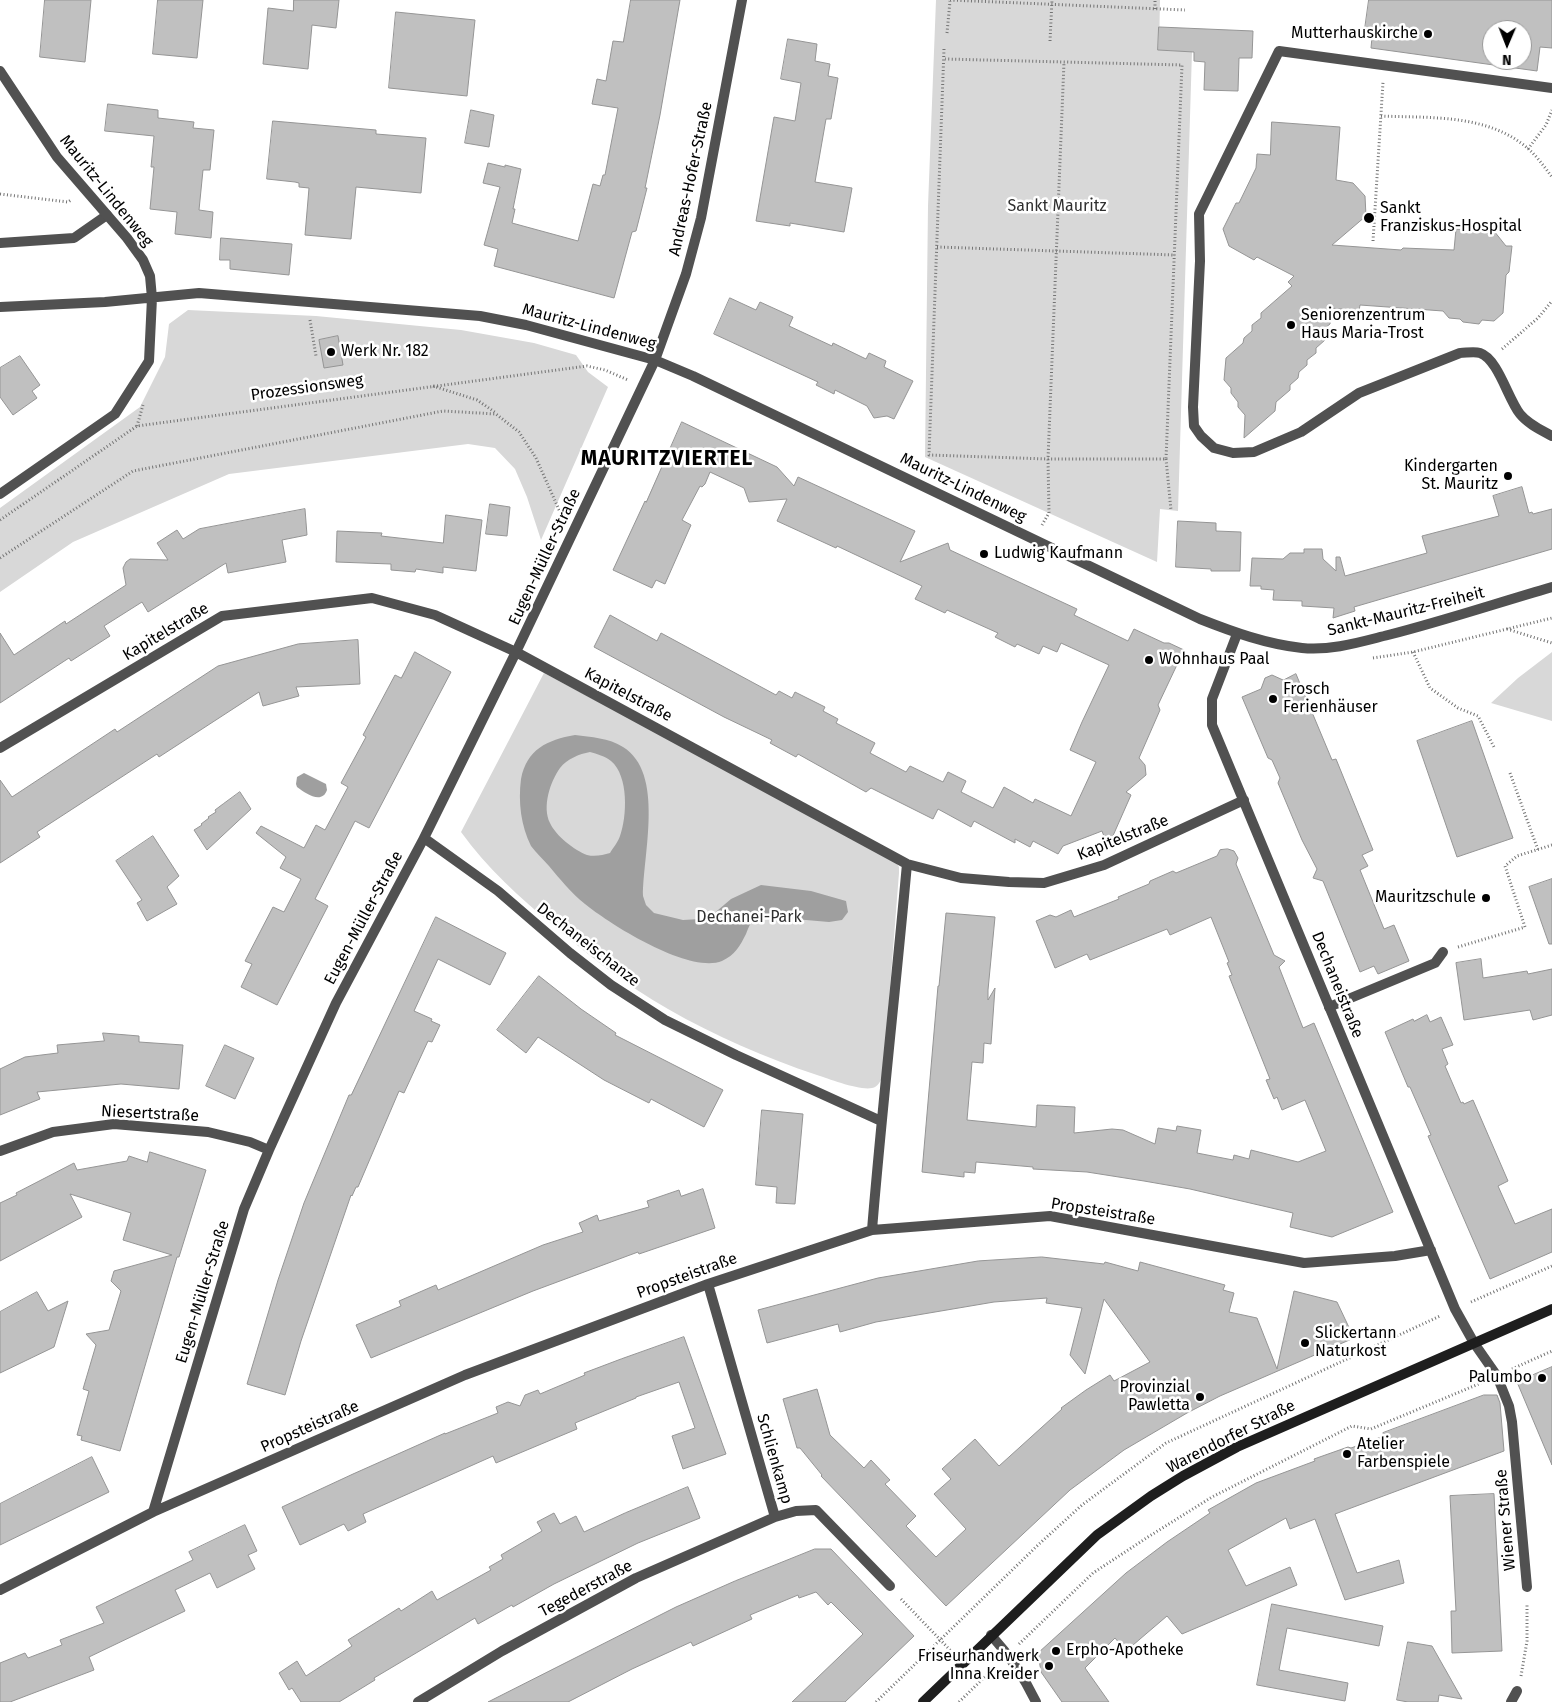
<!DOCTYPE html>
<html>
<head>
<meta charset="utf-8">
<style>
  body { margin:0 }
  #map { position:relative; width:1552px; height:1702px; overflow:hidden; background:#fff; font-family:"Fira Sans",sans-serif }
  canvas { display:block }
  .north { position:absolute; left:1482px; top:20px; width:50px; height:50px; box-sizing:border-box; background:#fff; border:1px solid #999; border-radius:50%; rotate:181deg; font-size:14px; font-weight:700; line-height:20px; text-align:center; color:#000 }
  .north::after { content:''; display:block; margin:auto; width:18px; height:22px; background:#000; clip-path:polygon(50% 0,100% 100%,50% 72%,0 100%) }
</style>
</head>
<body>
<div id="map">
<canvas width="1552" height="1702"></canvas>
<div class="north">N</div>
</div>
<script>
const ctx = document.querySelector('canvas').getContext('2d');
ctx.lineJoin = 'round';
function fillPath(path, color) {
  ctx.fillStyle = color;
  ctx.fill(path, 'evenodd');
}
function stroke(path, color, width, dash) {
  ctx.strokeStyle = color;
  ctx.lineWidth = width;
  ctx.lineCap = dash ? 'butt' : 'round';
  ctx.setLineDash(dash || []);
  ctx.stroke(path);
}
function label(font, color, halo, rows, align = 'center') {
  ctx.font = font + ' "Fira Sans",sans-serif';
  ctx.lineWidth = 5;
  ctx.setLineDash([]);
  ctx.textBaseline = 'middle';
  ctx.strokeStyle = halo;
  ctx.fillStyle = color;
  for (const [text, x, y, turn = 0] of rows) {
    ctx.save();
    ctx.translate(x, y);
    ctx.rotate((+turn || 0) * Math.PI / 180);
    ctx.textAlign = isNaN(turn) ? turn : align;
    if (halo) ctx.strokeText(text, 0, 0);
    ctx.fillText(text, 0, 0);
    ctx.restore();
  }
}
fillPath(new Path2D(`
  M936 0H1160L1159 50 1192 51 1178 511 1160 509 1157 562 925 457 928 206Z
  M188 310 316 316 461 330 534 343 576 355 588 372 608 387 541 540 527 497 515 469 495 448 468 444 229 474 73 542 0 592V508L140 407 165 357 169 324Z
  M1552 652V721L1491 703 1518 678Z
  M544 673 894 859 899 867V873L883 1077C880 1081 878 1087 872 1088 861 1091 829 1079 817 1075 766 1058 715 1036 668 1009 627 986 590 956 554 926 520 898 487 868 461 832Z`), '#d8d8d8');
fillPath(new Path2D(`
  M575 735C591 737 609 738 623 747 665 773 643 854 643 896L646 905 654 913 683 920 700 919 711 916 731 899 761 885 811 891 846 901 848 912 842 920 829 922 760 916C757 918 753 921 751 923 749 926 747 931 746 934 740 946 735 955 722 961 689 974 611 925 585 904 571 893 560 879 549 866 543 859 536 853 531 846 521 826 518 802 521 779 527 749 547 740 575 735ZM590 752C597 754 605 756 611 761 629 776 627 817 620 836 618 842 613 848 610 853 603 855 595 857 587 855 574 850 556 836 550 823 542 807 550 782 560 768 567 759 579 754 590 752Z
  M304 773 326 784 327 790C322 805 305 793 297 787L296 784 297 777Z`), '#9f9f9f');
const building = new Path2D(`
  M45 0H91L85 62 40 57Z
  M158 0H203L197 58 153 54Z
  M294 0H339L336 28 312 25 308 69 263 64 268 8 293 11Z
  M631 0H680L660 115 645 188H647L636 231 632 232 614 298 494 266 498 249 484 245 500 187 483 183 488 163 505 167V165L521 169 513 209H515L512 223 578 241 593 184 600 186 603 175H605L618 108 592 104 597 79 606 81 613 41 623 42Z
  M1369 0H1552V48L1540 47 1537 71 1371 48 1372 37 1364 36ZM1492 30H1522V60H1492Z
  M396 12 475 20 467 96 389 88Z
  M1159 27 1253 31 1252 58H1239L1238 91 1204 90 1205 62 1194 61V52L1158 50Z
  M788 39 817 44 815 61 830 64 828 76 838 78 831 119H826L815 182 852 188 844 232 790 223V226L756 221 774 117 795 121 801 83 781 79Z
  M108 104 158 110V118L194 122 193 128 214 130 210 170H203L199 210 213 212 211 238 175 234 177 212 150 209 154 167H151L154 136 105 131Z
  M471 110 494 115 489 147 465 143Z
  M273 121 376 130V134L426 138 421 193 356 187 351 239 305 235 309 188 299 187V183L295 182 267 179Z
  M1272 122 1340 127 1336 180 1353 183 1365 196 1366 216 1332 245 1401 250 1403 248 1454 250 1456 229 1494 231 1506 246H1512L1509 272 1506 275 1503 313 1494 321 1482 320 1479 324 1463 322 1460 319 1449 318 1443 311 1360 305 1359 311 1331 308 1330 324 1325 328V340L1316 348V353L1307 360V365L1299 372 1298 378 1290 385V390L1276 402 1275 411 1244 438 1245 415 1238 407V402L1231 393V388L1224 380 1226 358 1243 343 1244 338 1252 331V325L1261 318V313L1292 286 1288 282 1294 276 1257 257 1254 260 1229 246 1223 229 1236 203H1239L1256 168 1257 154 1270 155Z
  M221 238 292 244 289 275 230 269V260H220Z
  M730 298 756 310 760 302 793 317 789 326 832 346 833 343 866 359 869 353 886 361 884 367 913 381 894 419 887 416 874 418 867 406 835 390 834 394 816 385 818 382 714 334Z
  M338 336 343 365 324 368 319 340Z
  M20 356 40 385 32 391 37 398 13 415 0 397V368Z
  M682 422 777 467 794 486 798 477 915 531 900 562 948 543 950 550 1077 609 1074 615 1128 641 1134 629 1164 643H1169L1184 650 1158 705 1160 710 1139 758 1145 765 1146 775 1126 792 1131 795 1108 847 1102 831 1063 846 1058 854 1033 841 1030 847 1015 839V843L974 821 971 827 938 809 933 819 871 788 866 792 798 754 796 757 770 743 772 740 724 717 594 647 610 615 657 641 661 633 776 695 779 691 792 698 795 692 825 707 823 711 838 719 836 723 875 743 870 753 906 772 910 766 943 782 948 772 966 781 961 792 993 808 1004 787 1033 803 1035 799 1071 816 1096 762 1070 750 1082 722 1109 665 1061 643 1057 652 1043 646 1039 654 1017 644 1015 647 995 637 998 633 947 610 945 613 915 599 922 586 837 546 836 548 777 521 787 499 749 502 744 488 710 472 705 484 702 487 700 486 682 520 691 525 665 584 656 580 652 588 613 570 645 501 646 502Z
  M1522 487 1529 513 1532 512 1533 514 1552 509V549L1354 607 1355 611 1333 618 1334 608 1302 606V601L1273 600 1274 590 1261 589V586H1250L1252 558 1283 559 1290 553H1304V549H1322L1323 559 1336 571V557H1340L1345 576 1427 553 1422 536 1499 516 1493 496Z
  M490 504 510 507 507 536 486 534Z
  M305 509 307 535 282 540 286 562 228 573 226 563 148 612 142 602 104 626 110 636 71 661 69 658 0 703V633L14 655 65 621 66 624 126 585 123 568 126 562 130 559 168 560 157 543 177 530 183 539 199 529Z
  M446 515 482 520 476 571 443 567V573L416 569 415 572 391 570V564L336 562 337 531 382 533 381 536 443 543Z
  M1178 521 1216 523V531L1241 532 1240 571H1211V569L1176 567Z
  M358 640 360 684 296 687 299 696 263 706 259 692 159 757 157 754 37 832 40 837 0 863V780L12 797 115 729 117 732 218 666 298 644Z
  M415 652 451 672 369 828 355 821 315 899 328 906 277 1005 241 987 252 964 245 961 273 907 284 912 301 879 280 868 286 857 256 833 261 826 304 848 316 825 325 830 348 787 341 783 366 737 363 735 395 675 401 678Z
  M1296 674 1332 760 1336 759 1373 850 1362 855 1368 866 1360 870 1384 929 1394 925 1409 961 1378 974 1374 966 1360 972 1323 881 1313 878 1317 869 1302 840 1278 783 1280 778 1272 760 1268 758 1242 697 1261 689 1265 678 1272 675 1283 680Z
  M1472 721 1513 838 1457 857 1417 741Z
  M240 792 251 809 207 850 194 830 202 825 201 824 209 818 208 817 216 812 215 810 223 804Z
  M153 836 179 876 167 887 177 904 147 921 137 903 142 900 116 861Z
  M1228 849 1234 851 1238 858 1236 864 1274 955 1285 961 1279 967 1303 1028 1314 1023 1393 1212 1332 1237 1290 1227 1293 1213 1190 1189 1144 1181 1087 1172 1033 1169V1167L976 1162 975 1173 964 1172V1177L922 1172 938 986H939L946 913 995 917 988 990V1000L995 988 991 1044 984 1043 983 1063 972 1062 967 1120 1036 1127 1037 1105 1075 1107 1074 1133 1112 1129 1123 1130 1155 1144 1158 1128 1176 1131 1177 1126 1201 1130 1197 1153 1233 1160 1234 1155 1249 1159 1251 1150 1298 1162 1326 1151 1305 1100 1282 1110 1277 1097 1274 1099 1266 1080 1270 1079 1229 976 1232 975 1227 963 1229 962 1211 917 1170 935 1167 929 1090 960 1087 954 1055 968 1036 921 1050 915 1056 917 1071 910 1074 917 1119 899 1118 897 1149 884 1150 881 1173 871 1176 873 1217 856 1220 850Z
  M1552 879V944H1549L1529 887Z
  M436 917 506 953 490 985 438 959 414 1011 432 1019 431 1021 440 1025 432 1042 428 1041 404 1093 399 1091 358 1187H356L352 1196 351 1195 301 1341 285 1395 247 1384 278 1280 304 1203 349 1095H351Z
  M1481 959 1483 978 1527 971 1528 974 1552 969V1015L1533 1020 1530 1010 1464 1020 1456 963Z
  M539 976 581 1009 616 1033 615 1035 723 1090 704 1127 651 1099 649 1103 604 1080 538 1037 526 1053 497 1030Z
  M1427 1015 1430 1022 1441 1017 1453 1045 1442 1049 1448 1064 1445 1066 1461 1103 1463 1102 1464 1104 1473 1100 1508 1181 1498 1186 1515 1224 1552 1209V1252L1490 1279 1428 1136 1431 1135 1410 1087H1408L1385 1032 1413 1019 1414 1021Z
  M103 1033 139 1036V1042L183 1045 179 1089 121 1084 37 1092 40 1099 0 1115V1069L25 1057 58 1053 57 1045 104 1041Z
  M225 1045 254 1058 235 1099 206 1086Z
  M762 1110 803 1114 795 1204 776 1203 777 1187 756 1185Z
  M150 1152 206 1170 179 1257H177L120 1451 81 1440 82 1436 77 1435 89 1391 83 1389 96 1345 86 1334 109 1330 121 1291 111 1281 114 1271 172 1255 123 1240 131 1213 70 1194 82 1217 0 1261V1203L17 1195 16 1193 74 1163 77 1170 127 1161 129 1156 147 1162Z
  M703 1189 715 1228 639 1254 638 1252 533 1291 371 1358 356 1325 401 1306 399 1301 436 1285 438 1290 543 1245 583 1232 579 1223 597 1215 599 1221 649 1207 647 1201 679 1190 681 1196Z
  M1042 1257 1104 1264 1105 1262 1138 1271 1140 1262 1225 1285 1223 1290 1234 1293 1229 1312 1257 1318 1277 1369 1294 1291 1337 1302 1354 1338 1220 1396 1187 1413 1124 1450 1070 1490 946 1606 821 1476 822 1475 800 1448H797L783 1399 817 1389 830 1435 864 1468 871 1460 890 1480 885 1484 916 1516 906 1526 936 1557 966 1529 934 1494 951 1479 942 1469 975 1439 999 1466 1062 1409 1061 1408 1086 1390 1110 1375 1114 1381 1150 1362 1104 1299 1085 1374 1070 1355 1082 1308 1046 1303 1047 1298 994 1302 876 1322 840 1332 838 1324 767 1343 758 1310 878 1278 978 1261Z
  M37 1292 48 1311 68 1301 54 1347 0 1373V1312Z
  M684 1337 726 1454 683 1469 672 1436 695 1428 679 1382 636 1397V1398L575 1423 577 1429 496 1463 493 1456 363 1514 366 1522 348 1531 344 1524 300 1545 282 1507 353 1474 445 1433V1434L498 1413 496 1407 508 1402 520 1406 525 1395 538 1390 540 1394 585 1375 584 1373 621 1359Z
  M1552 1367V1465L1517 1382Z
  M1484 1395H1497L1500 1403 1504 1451 1335 1514 1357 1573 1399 1560 1404 1583 1345 1600 1315 1519 1290 1529 1286 1518 1228 1550 1246 1586 1290 1567 1297 1585 1182 1634 1167 1616 1126 1651 1115 1638 1085 1668 1109 1702H1062L1041 1672 1038 1653 1126 1573 1167 1542 1210 1513 1208 1510 1256 1483 1315 1461 1314 1459 1348 1447 1351 1448 1384 1436 1383 1433Z
  M92 1457 109 1492 0 1545V1504Z
  M688 1487 700 1518 638 1543 599 1562 554 1584 513 1607 512 1605 478 1624 475 1618 374 1678 375 1680 339 1702H301L292 1688 289 1690 279 1673 297 1661 306 1676 352 1646 348 1640 399 1608 401 1611 432 1591 437 1600 491 1570 489 1567 503 1559 501 1555 542 1531 537 1522 554 1513 560 1524 576 1516 584 1532 625 1513Z
  M1494 1494 1502 1651 1452 1653 1451 1611H1456L1450 1496Z
  M245 1525 257 1551 248 1555 255 1569 217 1588 210 1573 175 1590 185 1611 89 1657 94 1670 10 1702H0V1663L25 1653 28 1658 62 1645 60 1640 104 1623 96 1607 193 1560 189 1552Z
  M815 1549H831L914 1636 845 1702H792L863 1634 831 1602 828 1605 816 1592 799 1598 798 1595 750 1615 752 1619 693 1646 691 1642 632 1669 568 1702H488L676 1607 735 1581Z
  M1272 1604 1383 1626 1379 1646 1287 1628 1279 1670 1348 1683 1345 1701 1257 1685Z
  M1408 1642 1432 1646 1462 1699 1439 1695 1438 1702H1408L1397 1700Z`);
fillPath(building, '#c0c0c0');
stroke(building, '#959595', 1);
stroke(new Path2D(`
  M950 0 1185 10
  M1155 9V0
  M947 33 950 1
  M1050 41 1052 0
  M944 49 929 455 1048 459H1166L1182 65 945 59
  M1381 116C1428 118 1481 114 1521 143 1534 152 1543 165 1552 177
  M1528 149 1546 125 1552 110
  M0 194 68 202 71 200
  M1373 241 1383 82
  M937 247 1175 255
  M310 320 316 356
  M1502 349 1538 318 1552 301
  M433 386 477 400 496 413
  M137 426 143 405
  M1166 459 1171 510
  M0 520 137 426 587 366 605 370 628 380
  M1042 525 1049 513 1048 459 1064 62
  M0 558 133 471 443 411 496 414 519 432 536 458 560 512 563 515
  M1507 629 1552 643
  M1413 652 1430 688 1458 708 1478 716 1495 749
  M1373 658 1413 652 1552 618
  M1510 773 1538 850
  M1458 947 1525 927 1505 866 1517 856 1552 845
  M1471 1302 1552 1266
  M1512 1369 1552 1351
  M901 1599 952 1652
  M1019 1644 1093 1573 1148 1537 1212 1497 1352 1426 1371 1429 1481 1383
  M1521 1676 1527 1641V1603
  M876 1702 1038 1545 1082 1505 1166 1443 1440 1316
  M959 1702 996 1666`), '#737373', 3, [1, 2.5]);
stroke(new Path2D(`
  M1552 88 1279 51 1199 214 1200 261 1193 407 1194 426 1201 436 1214 448 1233 453 1254 452 1301 432 1359 393 1460 353C1466 353 1474 351 1480 353 1498 359 1508 399 1520 414 1528 424 1541 430 1552 436
  M0 243 74 238 107 215
  M1329 1007 1435 963 1443 952`), '#515151', 10);
stroke(new Path2D(`
  M0 71 57 157 127 238 143 260 150 276 152 298 149 361 115 414 0 494
  M0 307 105 302 199 293 480 316 526 325 655 360 693 376 1200 619C1233 632 1266 644 1302 648 1331 651 1360 642 1388 635 1443 621 1497 603 1552 587
  M1237 634 1212 699V725L1455 1309 1474 1343 1497 1376 1509 1406 1512 1422 1527 1587
  M0 748 222 616 372 598 435 615 516 652 907 864 961 878 1009 882 1044 883 1104 865 1244 800
  M424 838 498 891 570 953 611 985 665 1020 736 1055 881 1121
  M0 1151 53 1132 114 1124 208 1132 250 1142 269 1150
  M872 1230C882 1108 896 986 907 864
  M708 1284 775 1517
  M153 1512 244 1209 269 1150 336 1003 424 838 516 652 655 360 686 274 701 218 742 0
  M0 1590 153 1512 465 1375 708 1284 872 1230 1050 1216 1304 1263 1395 1256 1431 1250
  M991 1635C1010 1656 1024 1677 1036 1702
  M418 1702 502 1651 636 1578 775 1517 796 1511 816 1510 890 1586
  M1511 1702 1517 1691`), '#515151', 10);
stroke(new Path2D(`
  M923 1702 1097 1535 1151 1496 1183 1476 1237 1447 1552 1309`), '#1e1e1e', 10);
for (const [x, y, r, color] of [
  [1428,34,5,"#000"],
  [1369,218,6,"#000"],
  [1291,325,5,"#000"],
  [331,352,5,"#000"],
  [1508,476,5,"#000"],
  [984,554,5,"#000"],
  [1149,660,5,"#000"],
  [1273,699,5,"#000"],
  [1486,898,5,"#000"],
  [1305,1343,5,"#000"],
  [1542,1378,5,"#000"],
  [1200,1397,5,"#000"],
  [1347,1454,5,"#000"],
  [1056,1651,5,"#000"],
  [1049,1666,5,"#000"]
]) {
  const dot = new Path2D();
  dot.arc(x, y, r, 0, 2 * Math.PI);
  ctx.fillStyle = color;
  ctx.fill(dot);
  stroke(dot, '#fff', 2);
}
label('16px', '#000', '#fff', [
  ["Mutterhauskirche",1418,34,"right"],
  ["Sankt",1380,209],
  ["Franziskus-Hospital",1380,227],
  ["Seniorenzentrum",1301,316],
  ["Haus Maria-Trost",1301,334],
  ["Werk Nr. 182",341,352],
  ["Kindergarten",1498,467,"right"],
  ["St. Mauritz",1498,485,"right"],
  ["Ludwig Kaufmann",994,554],
  ["Wohnhaus Paal",1159,660],
  ["Frosch",1283,690],
  ["Ferienhäuser",1283,708],
  ["Mauritzschule",1476,898,"right"],
  ["Slickertann",1315,1334],
  ["Naturkost",1315,1352],
  ["Palumbo",1532,1378,"right"],
  ["Provinzial",1190,1388,"right"],
  ["Pawletta",1190,1406,"right"],
  ["Atelier",1357,1445],
  ["Farbenspiele",1357,1463],
  ["Erpho-Apotheke",1066,1651],
  ["Friseurhandwerk",1039,1657,"right"],
  ["Inna Kreider",1039,1675,"right"]
], 'left');
label('16px', '#000', '#fff', [
  ["Andreas-Hofer-Straße",691,179,-78],
  ["Mauritz-Lindenweg",106,191,51],
  ["Mauritz-Lindenweg",589,327,15],
  ["Prozessionsweg",307,388,-8],
  ["Mauritz-Lindenweg",963,488,26],
  ["Eugen-Müller-Straße",545,557,-65],
  ["Sankt-Mauritz-Freiheit",1406,612,-14],
  ["Kapitelstraße",166,632,-31],
  ["Kapitelstraße",628,695,28],
  ["Kapitelstraße",1123,838,-22],
  ["Eugen-Müller-Straße",364,918,-62],
  ["Dechaneischanze",588,945,38],
  ["Dechaneistraße",1337,985,68],
  ["Niesertstraße",150,1114,3],
  ["Propsteistraße",1103,1212,9],
  ["Propsteistraße",687,1276,-20],
  ["Eugen-Müller-Straße",203,1292,-73],
  ["Propsteistraße",310,1427,-24],
  ["Warendorfer Straße",1231,1437,-27],
  ["Schlienkamp",774,1459,74],
  ["Wiener Straße",1506,1520,-95],
  ["Tegederstraße",586,1589,-28]
]);
label('16px', '#2f2f2f', '#fff', [
  ["Sankt Mauritz",1057,207],
  ["Dechanei-Park",749,918]
]);
ctx.letterSpacing = '1px';
label('bold 21px', '#000', '#fff', [
  ["MAURITZVIERTEL",667,459]
]);
ctx.letterSpacing = '0px';
</script>
</body>
</html>
